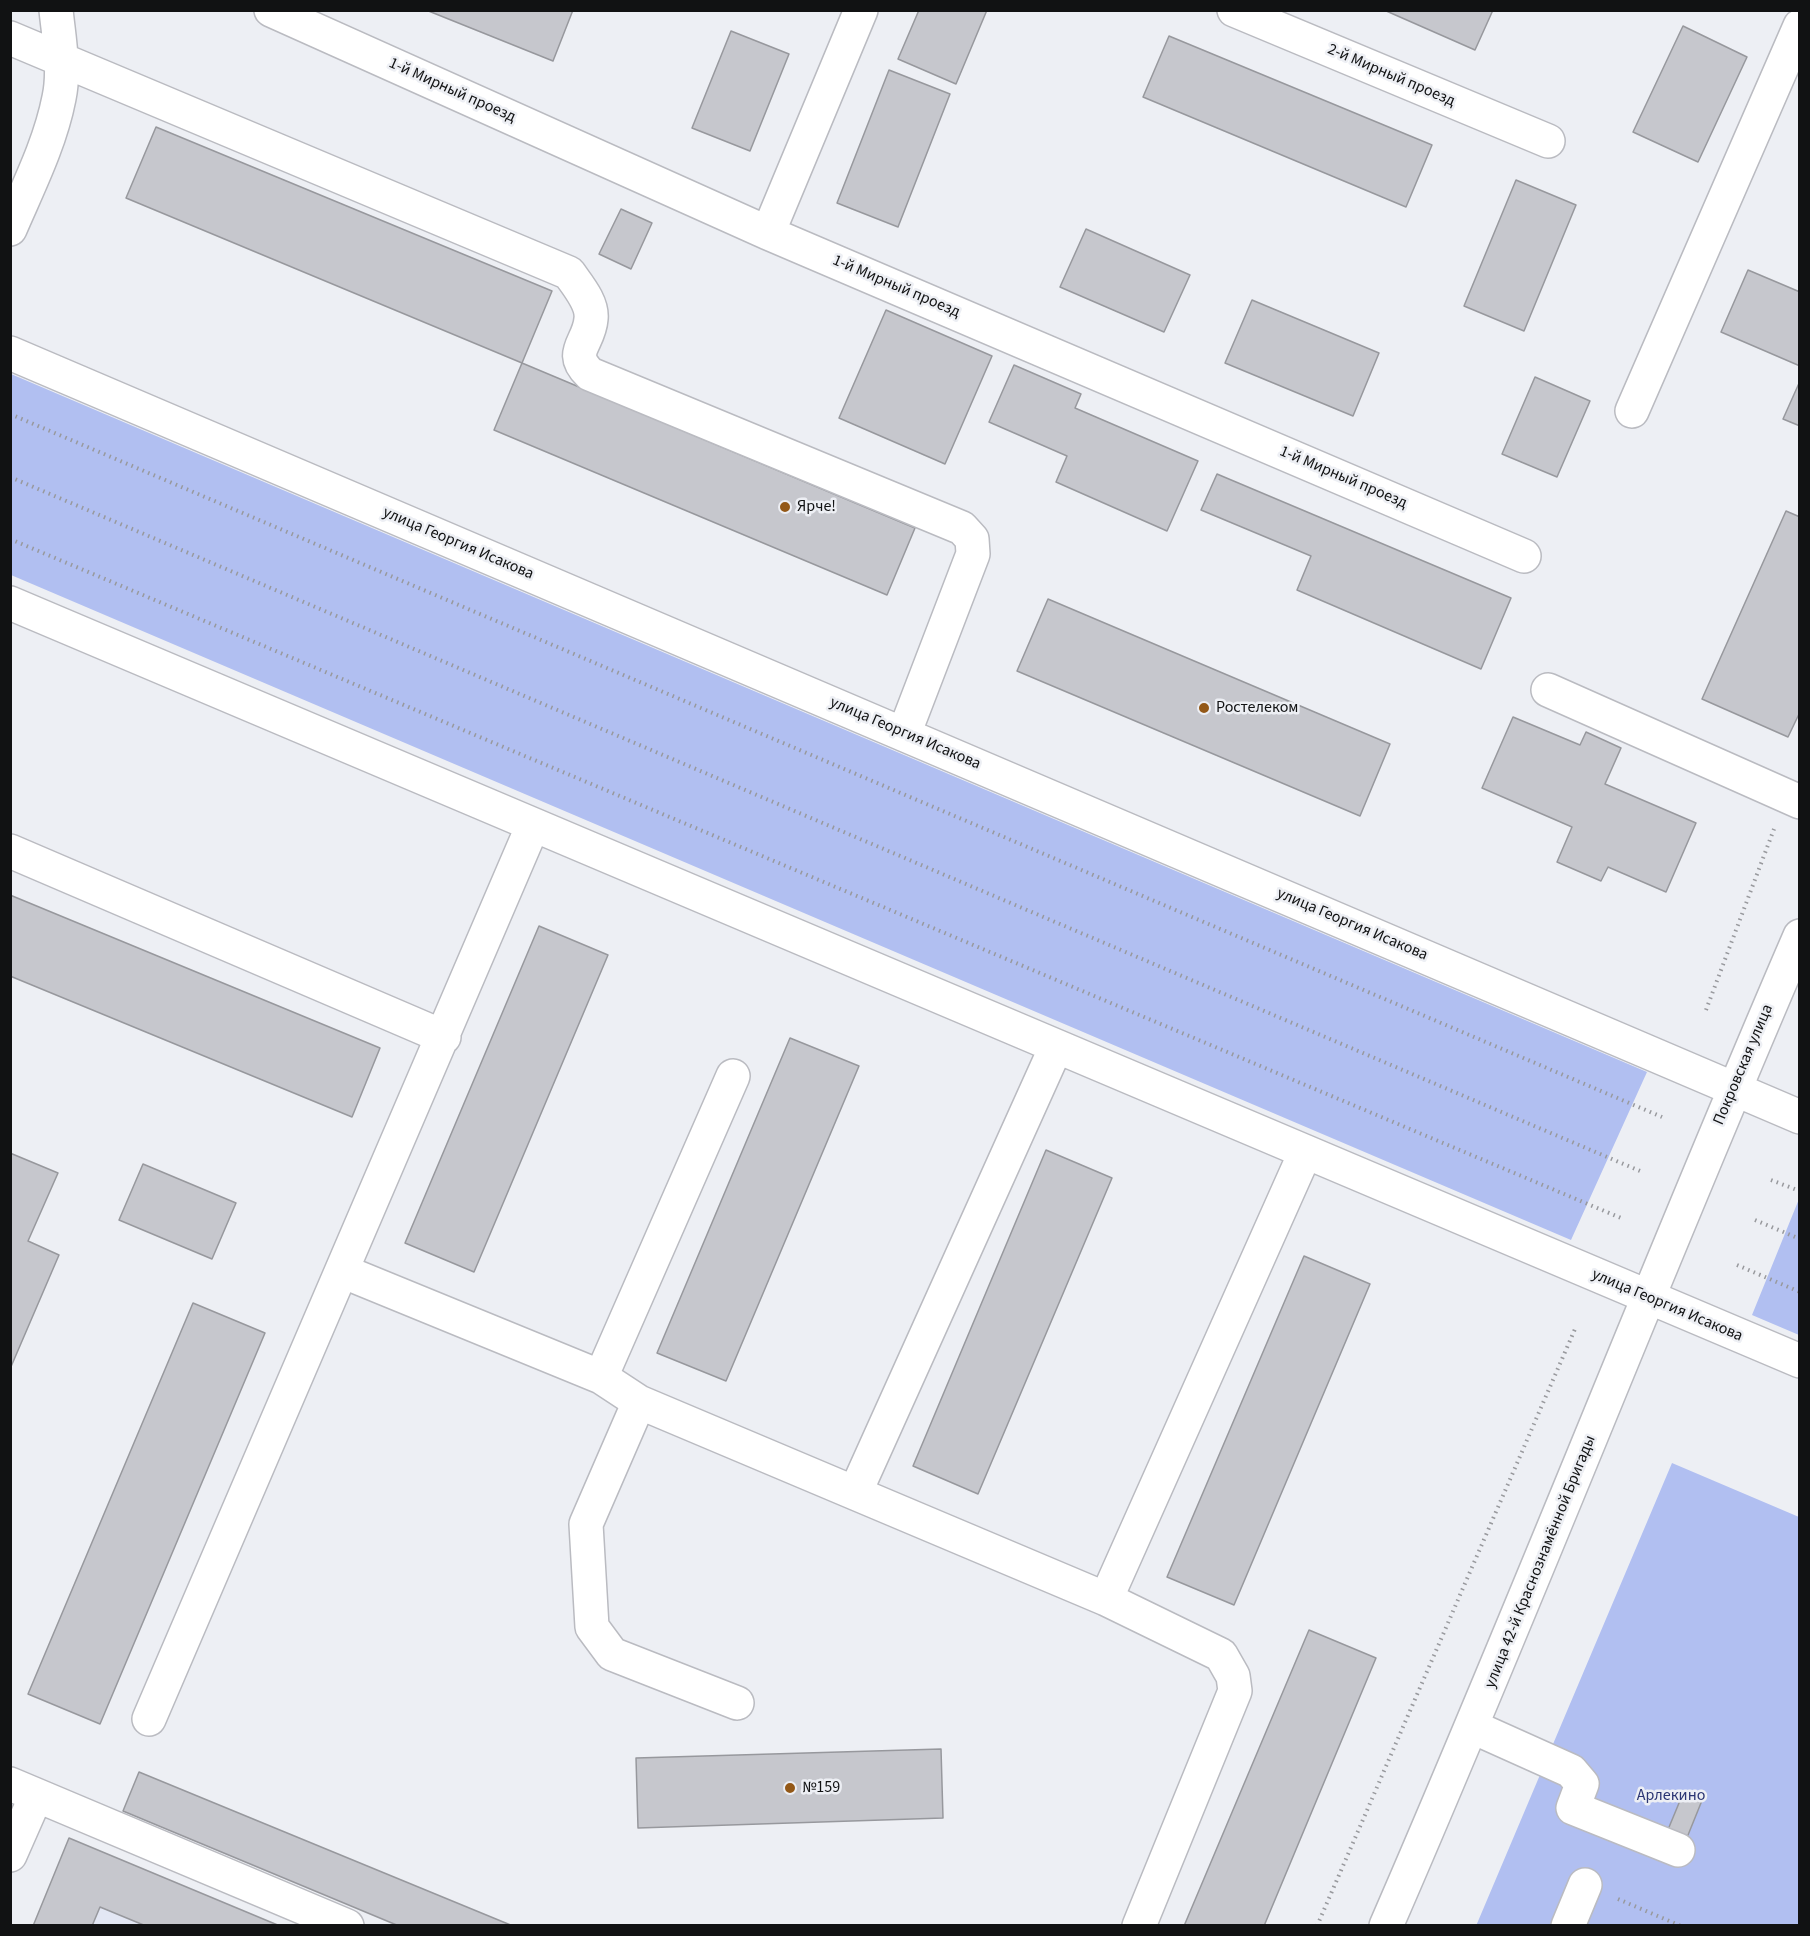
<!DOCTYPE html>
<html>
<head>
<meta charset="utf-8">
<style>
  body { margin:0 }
  #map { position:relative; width:1810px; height:1936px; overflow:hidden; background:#edeff4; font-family:"Source Sans 3",sans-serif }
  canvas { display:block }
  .frame { position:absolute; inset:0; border:12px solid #111213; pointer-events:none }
</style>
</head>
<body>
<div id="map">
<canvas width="1810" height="1936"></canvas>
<div class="frame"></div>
</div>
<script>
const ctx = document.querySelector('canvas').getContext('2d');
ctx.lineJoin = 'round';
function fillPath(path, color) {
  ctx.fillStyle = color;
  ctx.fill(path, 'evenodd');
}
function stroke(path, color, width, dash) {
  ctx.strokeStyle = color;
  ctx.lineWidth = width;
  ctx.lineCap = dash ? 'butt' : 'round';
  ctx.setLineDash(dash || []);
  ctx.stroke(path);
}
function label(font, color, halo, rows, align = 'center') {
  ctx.font = font + ' "Source Sans 3",sans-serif';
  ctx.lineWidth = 5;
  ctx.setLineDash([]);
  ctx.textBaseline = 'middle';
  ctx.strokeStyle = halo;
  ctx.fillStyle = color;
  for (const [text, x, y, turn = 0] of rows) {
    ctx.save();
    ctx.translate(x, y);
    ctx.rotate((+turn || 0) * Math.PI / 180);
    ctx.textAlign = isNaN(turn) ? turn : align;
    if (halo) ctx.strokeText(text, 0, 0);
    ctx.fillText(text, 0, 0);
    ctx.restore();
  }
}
fillPath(new Path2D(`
  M100 1907 146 1926H92Z`), '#e3e7f4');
fillPath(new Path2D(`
  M11 374 1647 1072 1571 1240 11 575Z
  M1799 1199V1335L1752 1315Z
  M1672 1463 1799 1517V1925L1476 1926Z`), '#b1bff1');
const building = new Path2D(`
  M426 10H573L553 61Z
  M919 10H987L956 84 898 59Z
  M1384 10H1493L1475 50Z
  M1683 26 1747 57 1698 162 1633 132Z
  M731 31 789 54 750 151 692 128Z
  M1169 36 1432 145 1406 207 1143 97Z
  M889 70 950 94 898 227 837 203Z
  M156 127 552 291 522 363 126 198Z
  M1516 180 1576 205 1524 331 1464 306Z
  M621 209 652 223 631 269 599 254Z
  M1086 229 1190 275 1164 332 1060 287Z
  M1748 270 1800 292V366L1721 332Z
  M1252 300 1379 353 1353 416 1225 363Z
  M886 310 992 356 945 464 839 418Z
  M522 363 915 528 887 595 494 430Z
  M1014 365 1081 394 1075 408 1198 461 1167 531 1056 482 1067 456 989 422Z
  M1535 377 1590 401 1557 477 1502 454Z
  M1800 381V426L1783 419Z
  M1217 474 1511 598 1481 669 1297 590 1311 556 1201 510Z
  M1786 511 1800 517V712L1788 737 1702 699Z
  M1048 599 1390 744 1360 816 1017 671Z
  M1513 717 1580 745 1586 732 1621 748 1605 784 1696 823 1666 892 1608 867 1601 881 1557 862 1572 827 1482 788Z
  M10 895 380 1048 352 1117 10 976Z
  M539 926 608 955 474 1272 405 1243Z
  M790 1038 859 1066 726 1381 657 1353Z
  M1046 1150 1112 1178 978 1494 913 1466Z
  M10 1153 58 1173 28 1241 59 1255 10 1369Z
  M143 1164 236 1203 212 1259 119 1220Z
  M1304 1256 1370 1284 1234 1605 1167 1577Z
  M193 1303 265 1333 100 1724 28 1694Z
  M1309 1630 1376 1658 1264 1926H1184Z
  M941 1749 943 1818 638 1828 636 1758Z
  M139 1772 513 1926H399L123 1811Z
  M1684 1791 1703 1798 1686 1840 1667 1832Z
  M69 1838 280 1926H146L100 1907 92 1926H33Z`);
fillPath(building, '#c6c7cd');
stroke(building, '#97989d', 1.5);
const minor = new Path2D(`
  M271 10 768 233 1524 556
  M1234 10 1548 141
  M10 38 569 273C578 286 593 303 591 319 589 344 567 352 590 374L962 528 972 539 973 554 904 734
  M10 229C28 187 50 144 59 98 65 70 59 39 56 10
  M768 233 861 10
  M10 353 1800 1117
  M1632 411 1800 26
  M10 603 1800 1361
  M1548 690 1800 802
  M10 851 444 1037
  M342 1271 601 1377 639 1402 1106 1599 1221 1655 1233 1676 1235 1691 1139 1926
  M601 1377 733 1076
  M639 1402 586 1524 592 1627 612 1654 737 1703
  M855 1493 1056 1047
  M1106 1599 1305 1153
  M149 1719 533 825
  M1473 1727 1571 1771 1582 1784 1573 1808 1678 1850
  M10 1784 347 1926
  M10 1855 36 1796
  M1386 1926C1529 1598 1658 1264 1800 936
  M1568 1926 1585 1885`);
stroke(minor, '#babbc1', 36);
stroke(new Path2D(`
  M10 414 1662 1117
  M10 477 1640 1171
  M10 539 1621 1218
  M1706 1010 1774 829
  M1771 1180 1800 1191
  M1755 1220 1800 1239
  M1737 1265 1800 1292
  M1618 1899 1681 1926
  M1317 1926 1575 1329`), '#98999d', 4, [1.5, 4.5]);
stroke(minor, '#fff', 33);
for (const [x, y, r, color] of [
  [785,507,6,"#935817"],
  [1204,708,6,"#935817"],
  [790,1788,6,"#935817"]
]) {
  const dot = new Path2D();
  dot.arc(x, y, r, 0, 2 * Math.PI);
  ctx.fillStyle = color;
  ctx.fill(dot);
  stroke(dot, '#edeff4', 2);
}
label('16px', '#111213', '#edeff4', [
  ["2-й Мирный проезд",1391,76,23],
  ["1-й Мирный проезд",452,91,24],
  ["1-й Мирный проезд",896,287,23],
  ["1-й Мирный проезд",1343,478,23],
  ["улица Георгия Исакова",458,544,23],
  ["улица Георгия Исакова",905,734,23],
  ["улица Георгия Исакова",1352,925,23],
  ["Покровская улица",1744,1065,-67],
  ["улица Георгия Исакова",1667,1306,23],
  ["улица 42-й Краснознамённой Бригады",1541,1562,-68]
]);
label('16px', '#111213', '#edeff4', [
  ["Ярче!",797,507],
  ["Ростелеком",1216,708],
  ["№159",802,1788]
], 'left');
label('16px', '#2b3573', '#edeff4', [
  ["Арлекино",1671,1796]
]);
</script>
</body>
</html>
